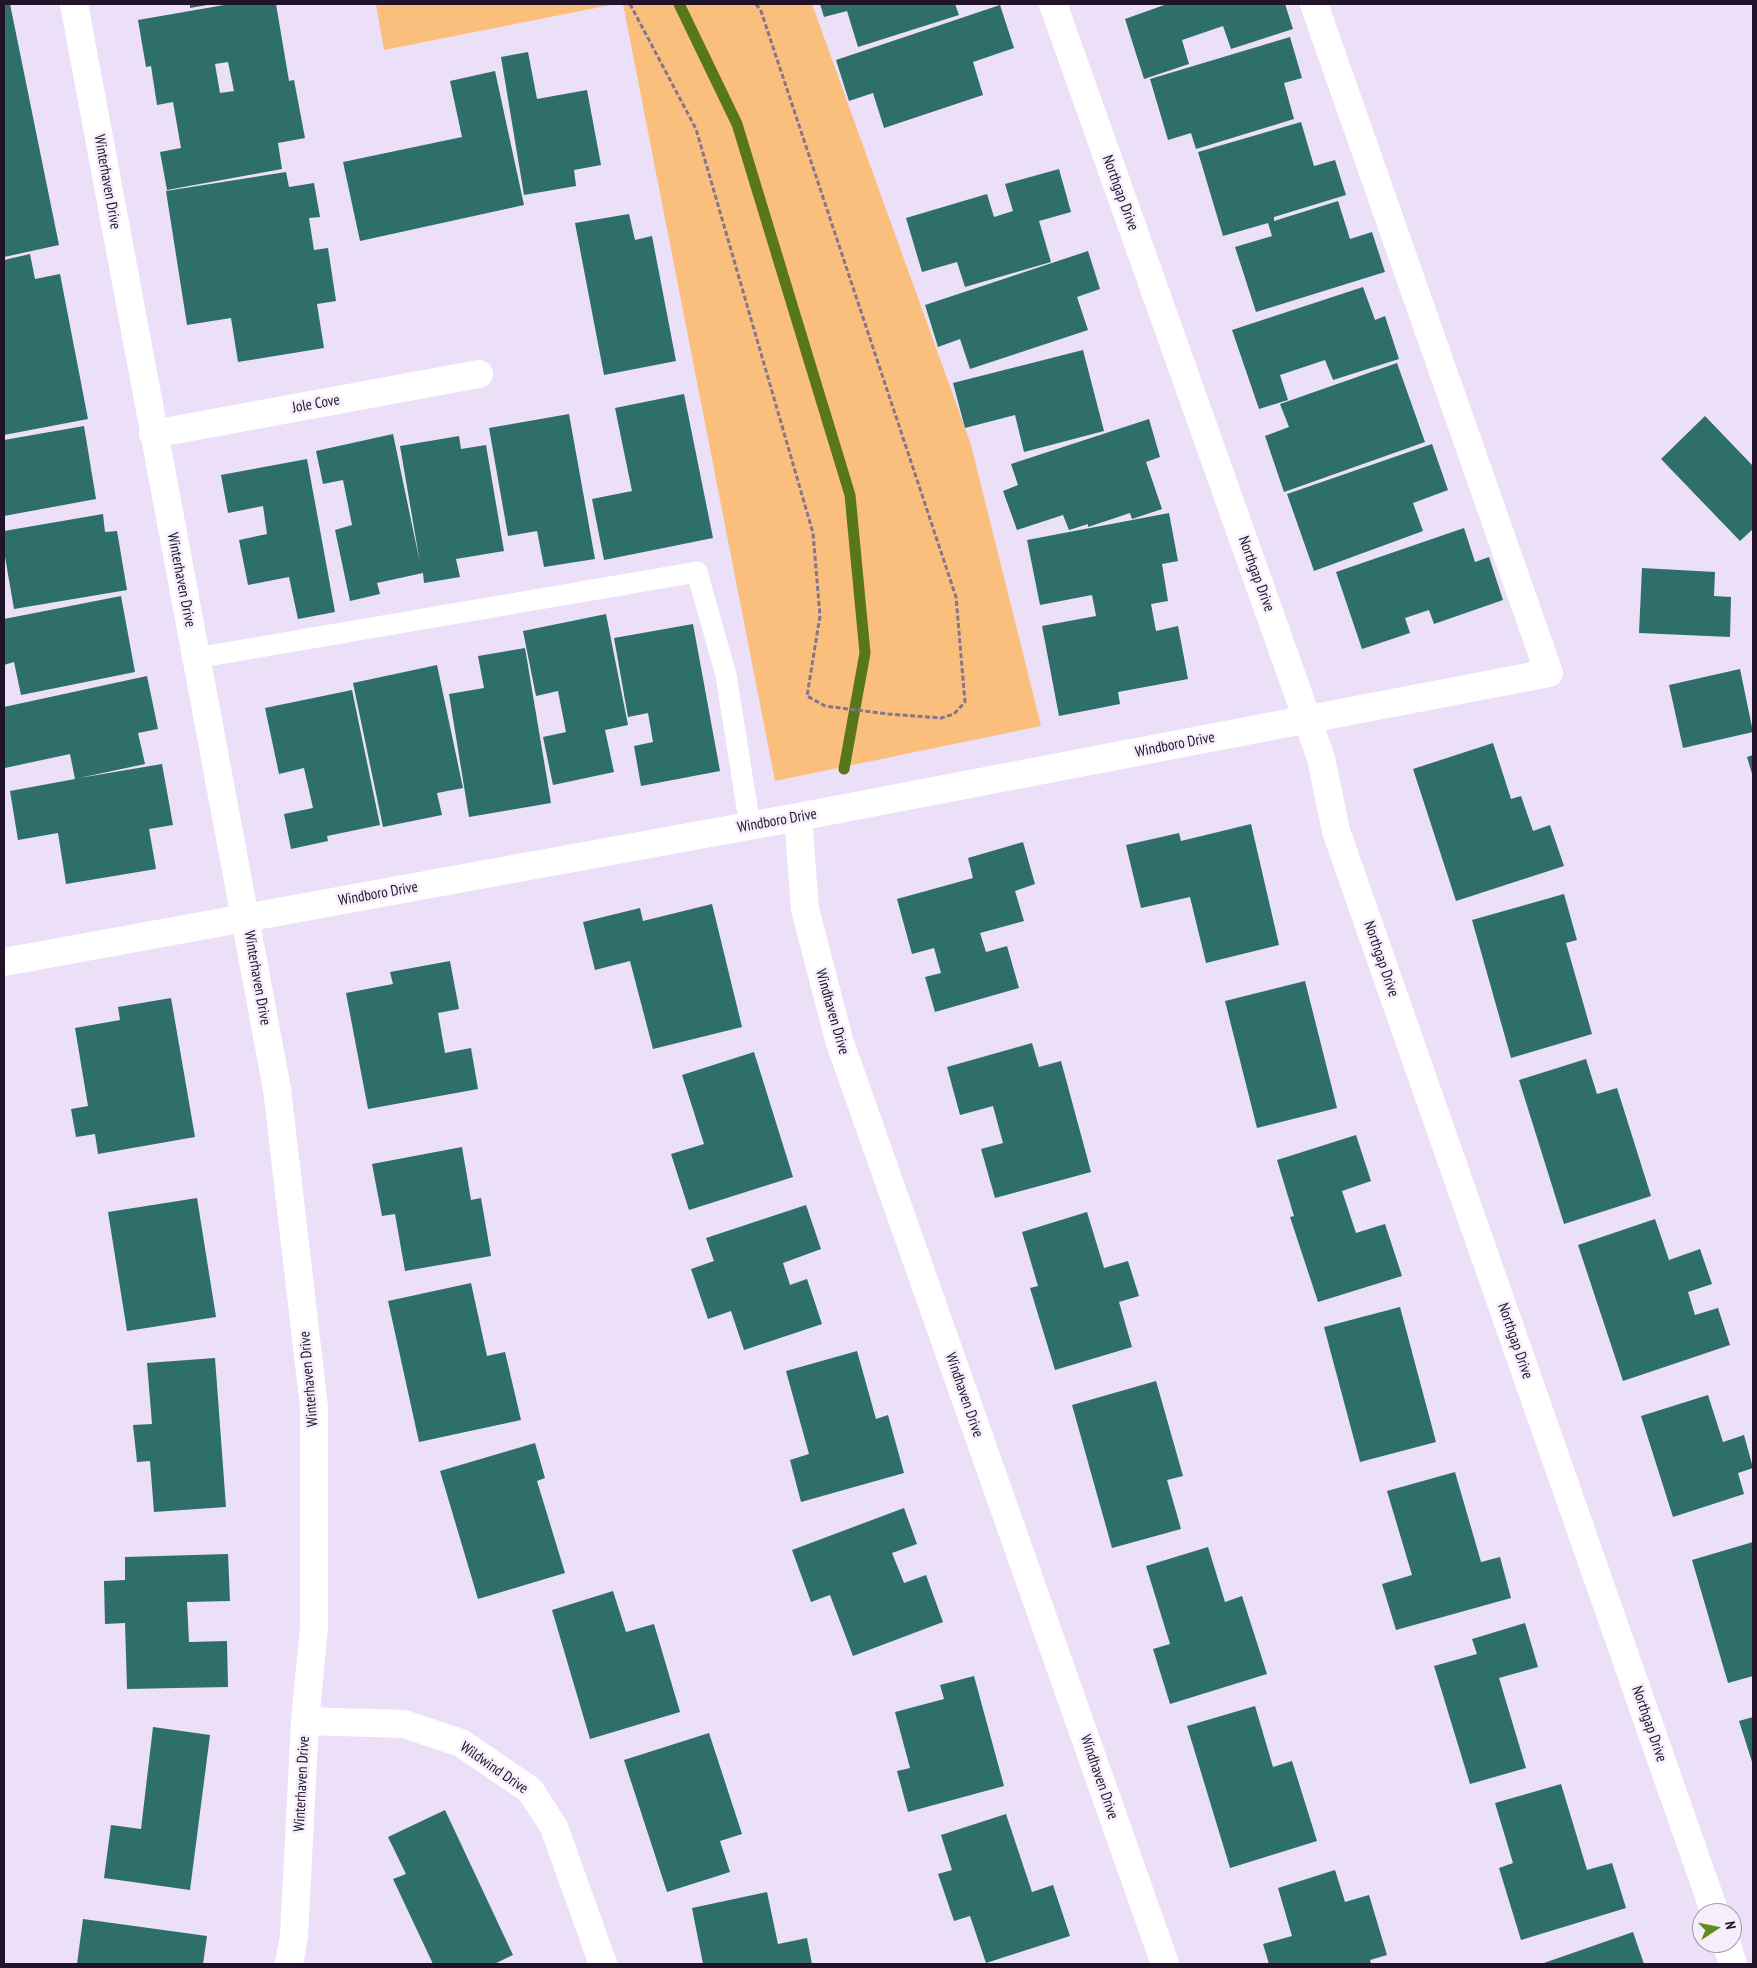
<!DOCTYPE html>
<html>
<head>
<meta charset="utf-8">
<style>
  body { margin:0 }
  #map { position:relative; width:1757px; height:1968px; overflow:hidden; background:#ecdff8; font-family:"PT Sans Narrow",sans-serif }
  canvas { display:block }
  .frame { position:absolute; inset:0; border:5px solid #21142a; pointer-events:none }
  .north { position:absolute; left:1692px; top:1903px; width:50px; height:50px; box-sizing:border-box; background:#f5effb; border:1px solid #a097a7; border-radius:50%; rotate:79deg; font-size:14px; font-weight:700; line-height:20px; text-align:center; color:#21142a }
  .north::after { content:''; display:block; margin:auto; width:18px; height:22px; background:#628c1b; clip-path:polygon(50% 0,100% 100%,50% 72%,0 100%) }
</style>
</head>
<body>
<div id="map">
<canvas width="1757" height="1968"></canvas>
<div class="frame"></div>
<div class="north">N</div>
</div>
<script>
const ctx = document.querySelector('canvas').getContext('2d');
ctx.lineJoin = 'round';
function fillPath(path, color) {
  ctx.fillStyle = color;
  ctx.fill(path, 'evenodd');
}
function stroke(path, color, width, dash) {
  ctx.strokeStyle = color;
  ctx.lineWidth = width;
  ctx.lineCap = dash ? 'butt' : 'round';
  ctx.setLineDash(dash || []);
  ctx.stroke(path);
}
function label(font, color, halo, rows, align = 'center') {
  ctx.font = font + ' "PT Sans Narrow",sans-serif';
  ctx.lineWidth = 5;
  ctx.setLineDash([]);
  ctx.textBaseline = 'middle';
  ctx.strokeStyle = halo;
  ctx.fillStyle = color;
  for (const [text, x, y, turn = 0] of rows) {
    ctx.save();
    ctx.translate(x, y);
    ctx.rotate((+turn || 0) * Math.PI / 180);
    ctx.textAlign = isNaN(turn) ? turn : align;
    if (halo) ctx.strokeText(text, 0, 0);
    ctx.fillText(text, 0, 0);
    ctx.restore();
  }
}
fillPath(new Path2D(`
  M376 4H616L384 50Z
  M623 4H812L971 445 1041 726 775 781Z`), '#fbbf7d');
stroke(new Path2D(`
  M679 4 737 124 850 495 865 653 844 769`), '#58771b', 11);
fillPath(new Path2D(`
  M4 4H10L59 245 4 257Z
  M190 4H207V5L190 8Z
  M230 4H276L289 81 294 80 305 138 278 143 282 169 167 190 160 152 181 148 173 102 157 105 151 66 146 67 138 20ZM228 62 234 91 220 93 215 64Z
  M820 4H955L959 15 858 47 847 11 824 17Z
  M1167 4H1285L1293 29 1231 49 1223 26 1182 40 1189 64 1144 79 1125 19Z
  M1000 5 1014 48 973 62 983 95 884 128 873 93 849 101 836 60Z
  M1290 37 1302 78 1284 83 1294 119 1196 149 1191 133 1168 140 1150 79Z
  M528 52 537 99 587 90 601 165 574 170 576 186 524 195 501 57Z
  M495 71 524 205 360 241 343 162 462 137 450 81Z
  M1301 122 1314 166 1335 160 1346 195 1274 217V221L1338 201 1350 239 1372 232 1385 272 1256 312 1235 247 1272 236 1268 223 1223 236 1198 152Z
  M1059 169 1071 212 1039 221 1051 262 965 287 957 262 922 272 906 218 987 194 994 217 1013 211 1005 184Z
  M286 172 289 187 314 183 320 217 309 218 314 250 328 248 336 301 317 304 324 348 238 362 231 318 187 325 166 191Z
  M629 214 635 240 652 236 676 361 604 375 575 223Z
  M1088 251 1100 289 1077 297 1088 330 970 369 960 339 938 347 925 305Z
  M30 254 35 279 60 274 88 419 4 435V260Z
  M1363 287 1375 320 1385 316 1399 359 1333 380 1325 360 1280 375 1288 400 1259 409 1232 330Z
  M1083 350 1104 431 1024 452 1015 415 965 428 953 383Z
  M1397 363 1425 442 1284 492 1265 436 1289 427 1280 404Z
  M684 394 713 538 604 560 592 499 632 491 615 408Z
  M569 414 595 559 544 567 537 531 508 536 489 428Z
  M1705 416 1753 466V529L1740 541 1661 459Z
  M1149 419 1160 457 1146 462 1162 509 1132 519 1130 513 1088 527V524L1069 530 1063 515 1017 530 1003 491 1018 485 1011 464Z
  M84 426 96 499 4 516V440Z
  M393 434 420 563 400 446 459 436 461 449 486 445 504 551 456 559 460 577 424 583 423 573 377 583 380 594 350 601 335 530 352 525 343 480 323 484 316 451Z
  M1432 444 1448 490 1413 503 1423 531 1314 571 1287 494Z
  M307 459 335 612 298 619 289 577 248 585 239 540 267 534 263 506 228 513 221 475Z
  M1169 513 1178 561 1162 564 1168 601 1151 604 1156 631 1178 626 1188 679 1118 692 1120 704 1059 716 1042 626 1096 616 1092 595 1040 605 1027 540Z
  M103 514 105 532 117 531 127 590 14 609 4 551V531Z
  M1464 528 1475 562 1489 557 1503 600 1434 624 1429 610 1405 618 1410 633 1362 649 1336 572Z
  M1642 568 1715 572 1714 596 1731 597 1730 637 1639 633Z
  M121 596 135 672 21 695 14 662 4 665V619Z
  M606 614 628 725 605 730 614 772 553 785 543 737 566 732 558 691 536 696 523 631Z
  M693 624 720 771 641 786 634 746 653 742 648 713 628 717 614 638Z
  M525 648 551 803 469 817 449 694 484 688 478 656Z
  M437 665 463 788 437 793 442 815 383 827 353 683Z
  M1740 669 1753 732 1683 748 1669 685Z
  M147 676 158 729 138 733 145 764 79 778 162 764 173 825 149 829 156 869 66 884 58 833 18 840 10 791 75 779 70 754 5 768 4 707Z
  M352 690 380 825 327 836 328 841 291 849 284 814 313 808 304 768 279 774 265 708Z
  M1493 743 1511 799 1521 796 1533 831 1550 825 1564 866 1456 901 1413 769Z
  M1753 755V777L1747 757Z
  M1251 824 1279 945 1206 963 1190 897 1141 908 1126 845 1179 833 1181 841Z
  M1023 842 1035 884 1015 891 1024 921 980 933 986 952 1007 946 1019 988 935 1012 925 977 941 973 934 948 912 954 897 899 973 878 968 858Z
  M1564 894 1577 940 1566 943 1592 1034 1511 1058 1472 920Z
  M712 904 742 1027 653 1049 630 961 595 970 583 922 640 908 643 921Z
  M450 961 459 1009 438 1013 445 1053 471 1048 478 1089 368 1109 346 993 393 984 390 972Z
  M1305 981 1337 1108 1257 1128 1225 1001Z
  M171 998 195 1137 98 1154 95 1134 76 1137 71 1109 88 1106 75 1028 120 1020 118 1007Z
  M1032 1043 1039 1067 1061 1061 1091 1172 995 1198 981 1149 1003 1143 993 1106 960 1115 947 1067Z
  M754 1052 793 1177 689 1210 671 1154 704 1144 682 1075Z
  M1586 1059 1597 1094 1617 1088 1651 1196 1564 1224 1519 1080Z
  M1356 1135 1371 1181 1342 1191 1356 1233 1385 1224 1402 1276 1318 1302 1290 1217 1294 1216 1277 1160Z
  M462 1147 471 1200 481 1198 491 1256 405 1271 395 1214 382 1216 372 1164Z
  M197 1198 216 1317 127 1331 108 1212Z
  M806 1205 821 1249 783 1263 790 1285 807 1279 822 1324 744 1350 731 1311 708 1319 691 1269 714 1261 706 1238Z
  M1087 1212 1104 1268 1128 1261 1139 1296 1119 1302 1132 1347 1055 1370 1030 1288 1038 1286 1022 1232Z
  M1655 1219 1669 1260 1700 1249 1712 1284 1688 1292 1695 1315 1718 1308 1730 1345 1623 1381 1578 1245Z
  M471 1283 487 1356 505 1352 521 1420 419 1442 388 1301Z
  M1400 1307 1436 1442 1360 1462 1324 1327Z
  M857 1351 876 1419 888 1415 904 1473 801 1502 790 1460 809 1454 786 1371Z
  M215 1358 226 1507 154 1512 150 1461 137 1462 133 1425 152 1424 147 1363Z
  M1156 1381 1183 1476 1167 1480 1181 1529 1112 1548 1072 1405Z
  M1708 1395 1723 1442 1744 1435 1753 1468 1738 1473 1744 1494 1673 1517 1641 1416Z
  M535 1443 545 1478 537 1481 565 1573 478 1599 440 1471Z
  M1455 1472 1481 1562 1500 1557 1511 1598 1396 1630 1382 1584 1412 1575 1387 1491Z
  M904 1508 917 1544 892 1553 904 1583 926 1575 943 1622 853 1656 830 1595 811 1602 792 1550Z
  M1753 1542V1676L1728 1683 1692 1560Z
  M1208 1547 1225 1602 1242 1596 1267 1674 1170 1704 1153 1649 1170 1644 1146 1566Z
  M228 1554 230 1601 187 1602 189 1642 227 1641 228 1687 127 1689 125 1623 105 1624 104 1581 125 1580V1557Z
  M613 1591 626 1632 654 1624 680 1712 590 1739 552 1610Z
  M1525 1623 1538 1667 1499 1678 1526 1768 1470 1784 1434 1666 1477 1654 1472 1639Z
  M974 1676 1004 1786 908 1812 897 1771 910 1768 895 1712 944 1699 940 1685Z
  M1255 1706 1273 1767 1292 1761 1317 1841 1230 1868 1187 1726Z
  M1753 1717V1765L1739 1721Z
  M153 1727 210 1735 190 1890 104 1878 111 1825 141 1829Z
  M709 1733 742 1834 720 1841 730 1872 667 1892 624 1760Z
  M1561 1784 1587 1870 1612 1863 1626 1908 1521 1940 1499 1868 1513 1863 1495 1803Z
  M445 1810 513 1955 494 1964H433L393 1879 406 1874 388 1837Z
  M1006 1814 1032 1892 1053 1885 1070 1936 986 1963 970 1916 954 1921 938 1874 952 1870 941 1835Z
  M1335 1870 1345 1902 1369 1895 1387 1955 1370 1960 1371 1964H1269L1263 1944 1292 1936 1278 1888Z
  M767 1892 778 1944 807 1938 812 1964H703L692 1908Z
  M83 1919 207 1936 203 1964H77Z
  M1633 1932 1644 1964H1541Z`), '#2e6f6a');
stroke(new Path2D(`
  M630 4 696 129 813 533 820 616 807 696 825 706 888 714 941 718 954 714 965 702 956 597 761 11 756 4`), '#83768d', 3, [5, 2.5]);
stroke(new Path2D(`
  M196 658 697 572 726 675 750 826`), '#fff', 21);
stroke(new Path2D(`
  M74 4 277 1089 314 1407V1628L305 1721 294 1936 289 1964
  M1053 4 1321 758 1336 831 1715 1913
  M153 434 479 374
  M798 817 805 909 839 1040 1165 1964
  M4 962 798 817 1549 673 1314 4
  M305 1721 404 1724 461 1743 530 1790 554 1827 603 1964
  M1726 1943 1733 1964`), '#fff', 28);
label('15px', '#21142a', '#f5effb', [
  ["Winterhaven Drive",107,182,80],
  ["Northgap Drive",1120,193,70],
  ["Jole Cove",316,404,-10],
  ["Northgap Drive",1256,574,70],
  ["Winterhaven Drive",181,580,79],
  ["Windboro Drive",1175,745,-11],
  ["Windboro Drive",777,821,-10],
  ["Windboro Drive",378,894,-10],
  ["Northgap Drive",1381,959,71],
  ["Winterhaven Drive",257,978,80],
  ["Windhaven Drive",832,1012,74],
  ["Northgap Drive",1515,1341,71],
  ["Winterhaven Drive",309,1379,-95],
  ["Windhaven Drive",964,1395,71],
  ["Northgap Drive",1649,1724,71],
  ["Wildwind Drive",494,1768,35],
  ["Windhaven Drive",1099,1777,71],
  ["Winterhaven Drive",302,1784,-87]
]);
</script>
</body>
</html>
